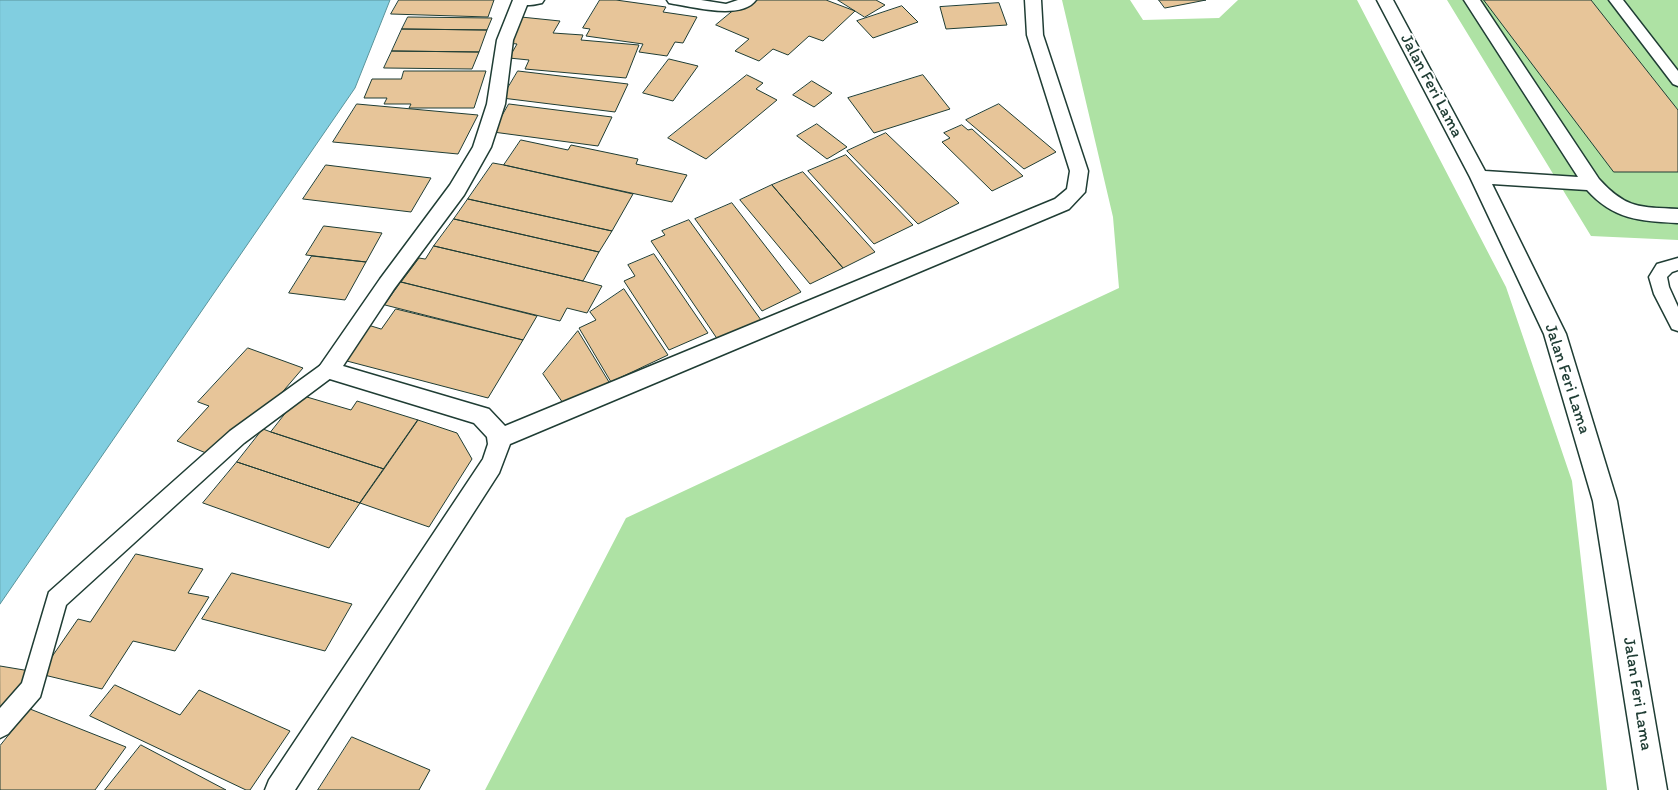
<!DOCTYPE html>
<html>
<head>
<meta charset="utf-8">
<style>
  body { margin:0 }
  canvas { display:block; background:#fff }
</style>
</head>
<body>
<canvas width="1678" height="790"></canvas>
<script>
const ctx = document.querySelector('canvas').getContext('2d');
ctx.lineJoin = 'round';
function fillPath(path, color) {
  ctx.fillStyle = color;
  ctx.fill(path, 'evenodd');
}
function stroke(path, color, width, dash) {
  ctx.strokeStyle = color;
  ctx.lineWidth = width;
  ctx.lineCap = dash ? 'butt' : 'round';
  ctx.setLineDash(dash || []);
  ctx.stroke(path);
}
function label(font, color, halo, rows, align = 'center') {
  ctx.font = font + ' Itim,sans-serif';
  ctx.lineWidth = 4;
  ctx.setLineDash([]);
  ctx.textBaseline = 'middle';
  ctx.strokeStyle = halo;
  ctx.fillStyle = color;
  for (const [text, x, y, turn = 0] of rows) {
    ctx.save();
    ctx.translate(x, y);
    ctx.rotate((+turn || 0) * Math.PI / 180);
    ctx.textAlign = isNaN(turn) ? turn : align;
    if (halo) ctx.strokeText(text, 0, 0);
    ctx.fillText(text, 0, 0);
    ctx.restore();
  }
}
fillPath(new Path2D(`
  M1062 0H1130L1143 20 1219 18 1238 0H1357L1506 287 1572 481 1607 790H485L626 518 1119 288 1113 217Z
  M1447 0H1678V240L1591 236Z`), '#aee2a4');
const water = new Path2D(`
  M0 0H390L355 88 0 604Z`);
fillPath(water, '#81cee0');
stroke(water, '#5a949b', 1);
const building = new Path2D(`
  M399 0H494L488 17 391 14Z
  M600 0H616L666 7 663 12 697 17 683 43 675 42 667 56 639 52 643 44 586 36 590 29 583 28Z
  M746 0H826L855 11 823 41 809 36 788 55 773 49 759 61 735 51 749 39 716 25Z
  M838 0H876L885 5 865 17Z
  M1159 0H1206L1165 8Z
  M1484 0H1591L1678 110V172H1614Z
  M999 3 1007 25 946 29 940 7Z
  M902 6 918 22 873 38 857 21Z
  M408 17 492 18 487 30 402 29Z
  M521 17 560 21 553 33 583 35 581 40 639 45 626 78 525 69 529 60 509 58 517 44 507 43Z
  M402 29 487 30 479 52 392 51Z
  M392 51 479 52 472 69 384 68Z
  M669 59 698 66 673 101 643 93Z
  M404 71H486L474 108H409L411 104H384L387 98H364L372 79H401Z
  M518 71 628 84 615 112 502 98Z
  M747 75 763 83 756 89 777 100 706 159 668 138Z
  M923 75 950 109 874 133 848 98Z
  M812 81 832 93 814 107 793 95Z
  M357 104 478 115 458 154 333 142Z
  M509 104 612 117 598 146 493 132Z
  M999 104 1056 152 1024 169 966 120Z
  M817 124 847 147 827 159 797 136Z
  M962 125 968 130 972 129 1023 176 992 191 942 142 950 138 944 133Z
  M886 133 959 203 918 224 847 151Z
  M521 140 568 150 571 145 638 159 636 164 687 175 672 202 504 165Z
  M846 155 913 225 874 244 808 171Z
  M493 163 504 165 633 194 612 231 468 199Z
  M326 165 431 178 411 212 303 199Z
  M803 172 875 252 843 268 772 185Z
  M772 185 843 268 810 284 740 200Z
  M468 199 612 231 599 252 454 219Z
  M732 203 801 292 762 311 695 219Z
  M454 219 599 252 583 281 434 246Z
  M689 220 761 320 718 340 651 241 665 235 662 231Z
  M324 226 382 233 366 262 306 255Z
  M434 246 583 281 602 286 587 313 567 308 560 321 401 282 419 258 425 259Z
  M654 254 708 333 669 350 624 281 635 276 628 265Z
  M312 256 366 262 345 300 289 293Z
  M401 282 537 316 523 340 385 305Z
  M624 289 668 355 611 382 579 328 596 320 590 312Z
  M396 309 523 340 488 398 343 360 368 325 381 329Z
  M578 331 609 382 565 406 543 374Z
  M248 348 303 368 255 424 218 458 177 441 209 406 198 402Z
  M300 395 351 410 357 401 418 420 384 469 271 432Z
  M418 420 457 433 472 459 429 527 360 503Z
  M263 429 271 432 384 469 360 503 237 462Z
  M237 462 360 503 329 548 203 503Z
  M136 554 203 569 188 593 209 597 175 651 133 641 102 689 40 674 78 619 90 622Z
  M232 573 352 604 325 651 202 619Z
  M0 666 36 672 0 725Z
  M115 685 180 715 199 690 290 731 250 790H246L90 716Z
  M30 709 126 747 95 790H0V746Z
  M352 737 430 770 419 790H318Z
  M141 745 226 790H105Z`);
fillPath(building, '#e7c599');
stroke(building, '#1f3d34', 1);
const lane = new Path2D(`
  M515 0H544L542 3C534 5 524 6 516 4Z
  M667 0H701L726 4 738 0H756C742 20 694 7 674 4L669 3Z
  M1609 0H1623L1678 71V86L1673 84Z
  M1678 258V270L1672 272 1667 277 1669 287 1678 307V331L1672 329 1654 294 1649 277 1657 264Z
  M328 362 335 365 337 370 335 375 244 443 66 605 40 697 8 734 0 738V708L22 683 49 592 230 431 321 365Z`);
const street = new Path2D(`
  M513 0H529L513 40 505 104 491 147 464 195 394 289 343 366 489 409 505 426 1055 199 1067 189 1070 171 1027 35 1025 0H1041L1043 35 1088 171 1085 192 1069 209 510 444 499 473 295 790H265L269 780 483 459 488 444 487 437 474 423 320 376 317 370 380 279 450 185 473 147 487 104 497 40Z
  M1377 0H1393L1485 171 1578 177 1464 0H1480L1599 179C1626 209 1640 207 1678 209V223C1640 221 1614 220 1587 190L1492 184 1566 334 1617 501 1667 790H1639L1593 501 1544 334 1470 177Z`);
stroke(lane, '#1f3d34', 3);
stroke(street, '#1f3d34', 3);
fillPath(lane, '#fff');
fillPath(street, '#fff');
label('17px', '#1f3d34', '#fff', [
  ["Jalan Feri Lama",1431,86,62],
  ["Jalan Feri Lama",1567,379,72],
  ["Jalan Feri Lama",1637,694,81]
]);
</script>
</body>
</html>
